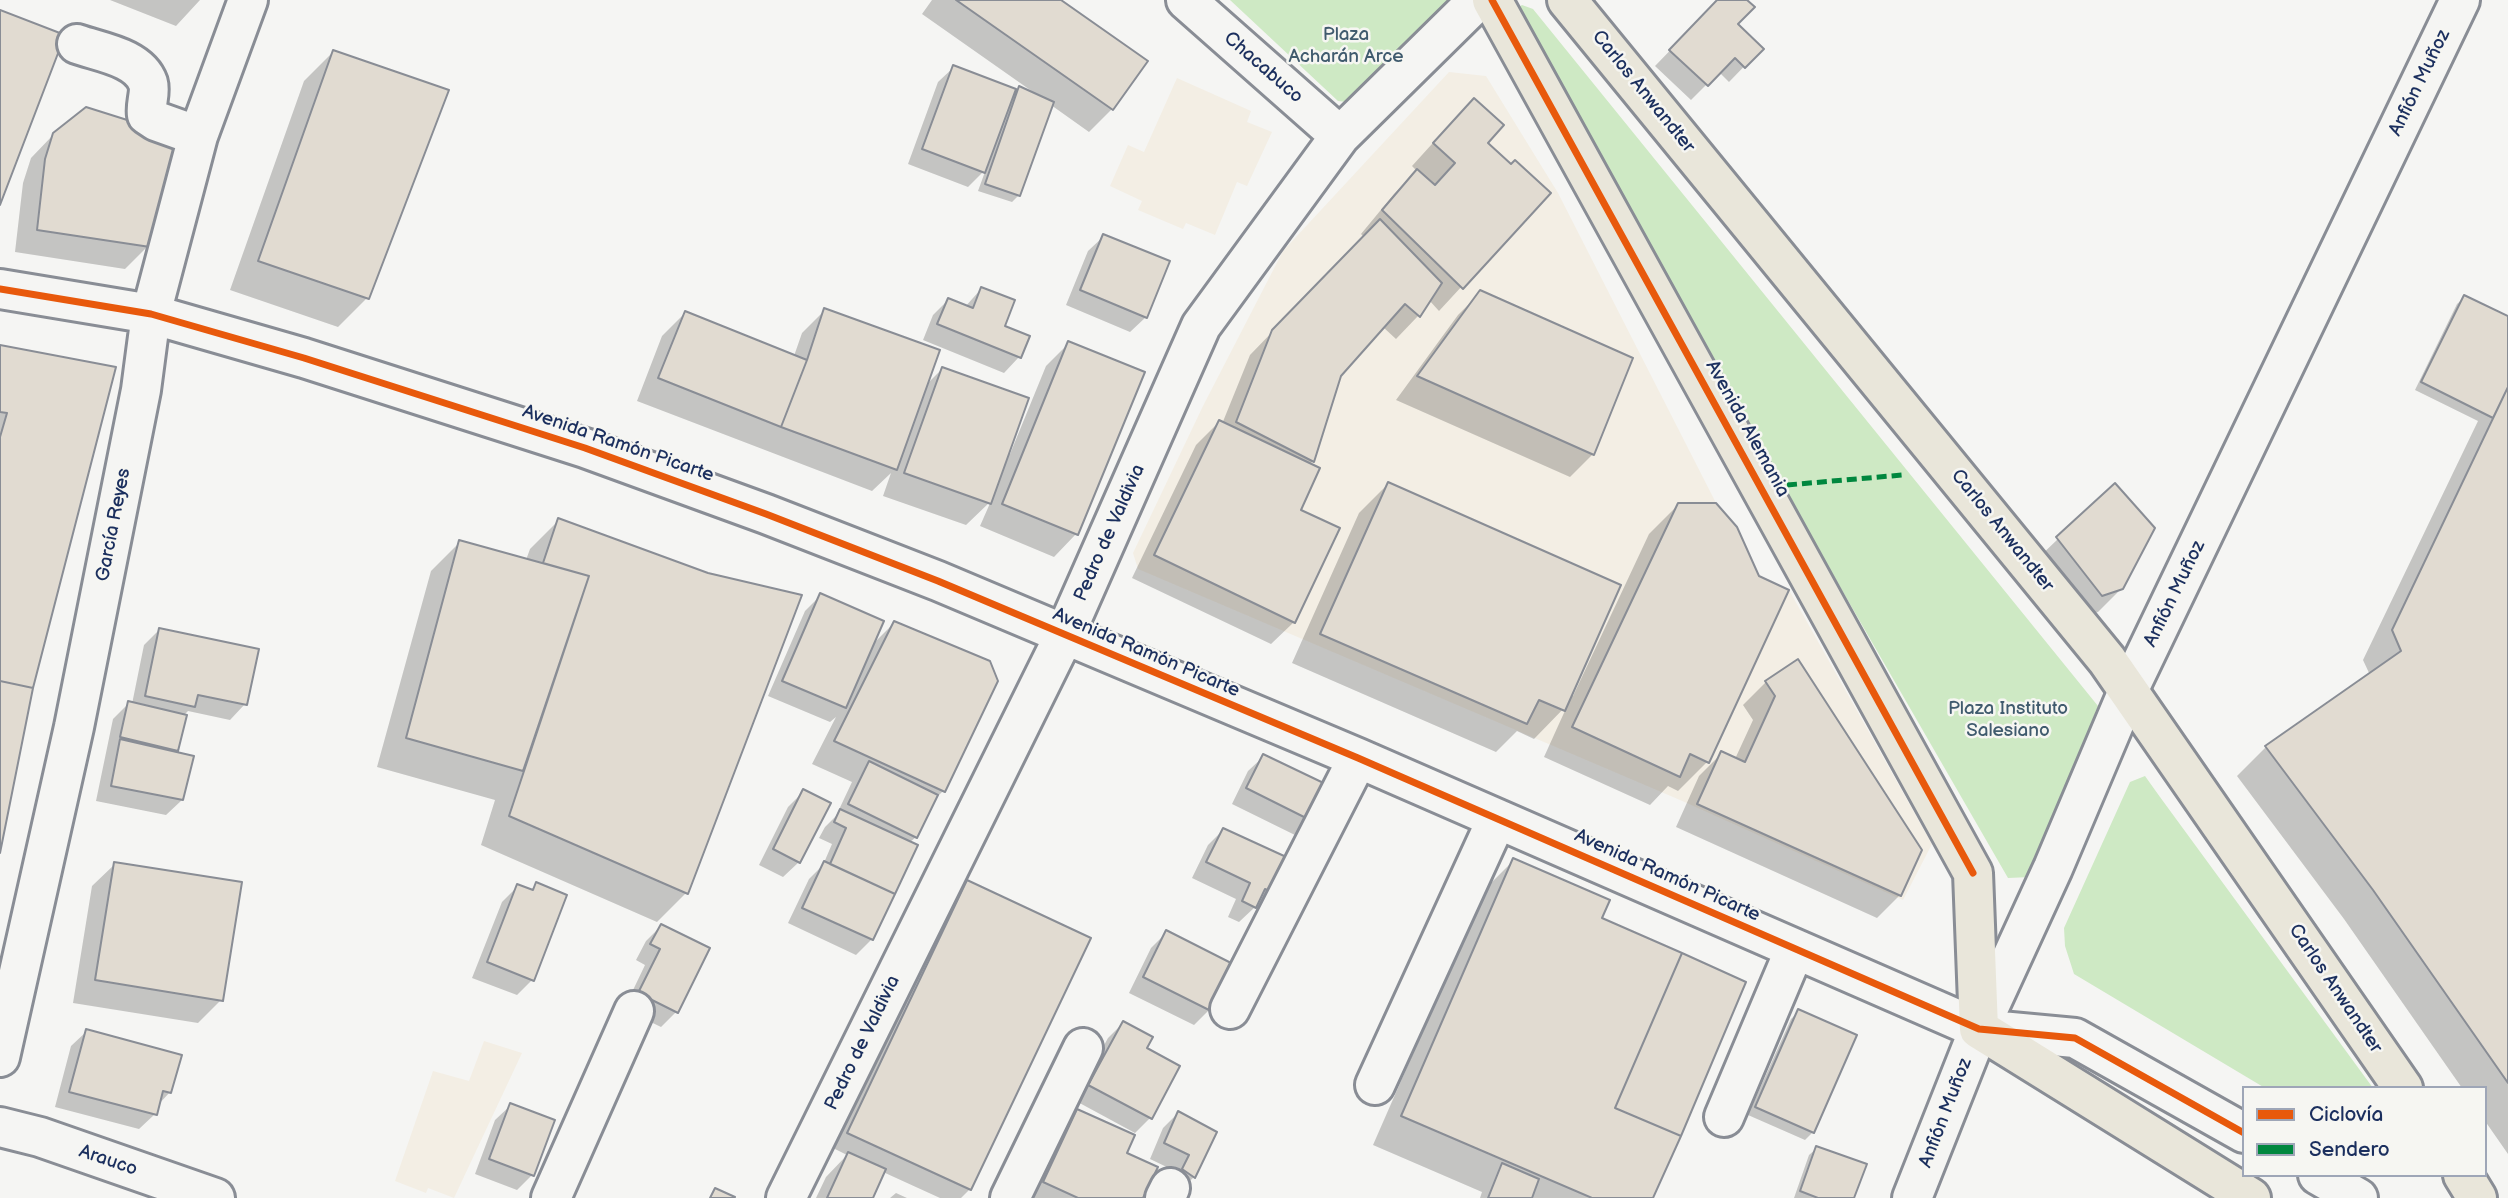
<!DOCTYPE html>
<html>
<head>
<meta charset="utf-8">
<style>
  body { margin:0 }
  #map { position:relative; width:2508px; height:1198px; overflow:hidden; background:#f5f5f3; font-family:"Balsamiq Sans",sans-serif }
  canvas { display:block }
  .legend { position:absolute; left:2242px; top:1086px; width:245px; height:91px; box-sizing:border-box; background:#f6f6f2; border:2px solid #9ea6b7; margin:0; padding:9px 12px; list-style:none; font-size:21px; color:#1b2f5e }
  .legend li { display:flex; align-items:center; gap:14px; height:35px }
  .legend b { width:35px; border:2px solid #9ea6b7 }
</style>
</head>
<body>
<div id="map">
<canvas width="2508" height="1198"></canvas>
<ul class="legend">
<li><b style="height:9px;background:#e8590c"></b>Ciclovía</li>
<li><b style="height:9px;background:#00873e"></b>Sendero</li>
</ul>
</div>
<script>
const ctx = document.querySelector('canvas').getContext('2d');
ctx.lineJoin = 'round';
function fillPath(path, color) {
  ctx.fillStyle = color;
  ctx.fill(path, 'evenodd');
}
function stroke(path, color, width, dash) {
  ctx.strokeStyle = color;
  ctx.lineWidth = width;
  ctx.lineCap = dash ? 'butt' : 'round';
  ctx.setLineDash(dash || []);
  ctx.stroke(path);
}
function label(font, color, halo, rows, align = 'center') {
  ctx.font = font + ' "Balsamiq Sans",sans-serif';
  ctx.lineWidth = 5;
  ctx.setLineDash([]);
  ctx.textBaseline = 'middle';
  ctx.strokeStyle = halo;
  ctx.fillStyle = color;
  for (const [text, x, y, turn = 0] of rows) {
    ctx.save();
    ctx.translate(x, y);
    ctx.rotate((+turn || 0) * Math.PI / 180);
    ctx.textAlign = isNaN(turn) ? turn : align;
    if (halo) ctx.strokeText(text, 0, 0);
    ctx.fillText(text, 0, 0);
    ctx.restore();
  }
}
fillPath(new Path2D(`
  M1449 72 1486 76 1558 193 1716 503 1737 527 1759 576 1789 590 1932 844 1903 900 1680 800 1138 569 1133 553 1203 406 1283 251Z
  M1177 78 1251 111 1247 122 1272 132 1247 186 1237 182 1215 235 1186 223 1183 229 1138 210 1142 201 1110 186 1128 145 1144 152Z
  M484 1041 522 1053 454 1198 428 1188 426 1193 395 1181 433 1071 469 1081Z`), '#f3eee4');
fillPath(new Path2D(`
  M1230 0H1451L1355 103 1338 101Z
  M1522 5 1533 9 2098 706 2030 877 2008 878 1513 20 1514 10Z
  M2145 776 2160 797 2373 1088H2265L2074 974 2065 946 2064 928 2130 782Z`), '#cee9c4');
fillPath(new Path2D(`
  M110 0H200L176 26Z
  M932 0H1058L1112 109 1089 132 1051 105 1019 195 1012 202 978 191 986 169 968 187 908 164 938 82 954 67 1012 96 1020 88 1032 94 1033 92 922 14Z
  M1719 0H1745L1736 24 1761 49 1729 82 1719 72 1691 100 1655 66Z
  M333 52 367 298 338 327 230 290 304 81Z
  M1451 123 1485 143 1511 166 1548 193 1439 311 1429 300 1418 316 1396 339 1383 327 1339 375 1313 461 1309 465 1298 510 1294 622 1271 644 1132 578 1196 445 1219 422 1222 424 1250 355 1364 237 1361 234 1394 194 1417 171 1412 166Z
  M54 134 148 246 125 269 15 252 23 183 31 158Z
  M1104 236 1146 317 1130 332 1066 305 1088 251Z
  M981 289 1003 327 1028 337 1019 357 1004 373 923 340 933 315 948 300 965 307Z
  M1481 292 1593 454 1570 477 1396 400 1458 315Z
  M2465 297 2508 318V1154L2485 1121V1088H2462L2344 919 2237 776 2266 747 2370 675 2363 660 2478 421 2415 390 2457 304Z
  M825 310 925 386 942 369 1010 454 1046 366 1069 343 1142 373 1076 534 1054 557 980 526 991 501 966 525 883 496 891 473 872 491 637 401 662 336 685 313 794 356 802 333Z
  M0 347 114 368 31 687 0 844Z
  M1388 484 1573 696 1649 534 1678 505 1707 762 1678 791 1668 786 1650 805 1544 757 1568 704 1534 739 1517 731 1496 752 1292 663 1359 513Z
  M559 520 707 575 800 596 686 893 657 922 481 845 495 800 377 767 431 571 460 542 526 560 530 549Z
  M2058 539 2122 588 2098 612 2079 618 2035 561Z
  M821 595 872 645 894 623 943 791 934 800 916 837 909 843 872 939 856 955 788 923 809 879 823 865 832 844 819 838 825 827 836 816 852 782 812 764 836 717 830 722 768 696 805 611Z
  M159 630 245 704 230 720 188 711 183 716 176 753 182 800 166 815 96 801 113 719 129 703 132 704 144 645Z
  M1797 662 1900 895 1877 918 1676 827 1699 776 1722 753 1735 759 1753 720 1743 705 1766 682Z
  M1264 756 1331 789 1299 837 1232 804 1248 771Z
  M804 791 799 862 783 877 759 865 788 807Z
  M1223 830 1292 862 1262 910 1255 907 1239 922 1228 917 1236 899 1192 878 1208 845Z
  M1514 860 1600 919 1652 1198H1480L1482 1192 1373 1145 1485 889Z
  M115 864 221 1000 198 1023 73 1003 92 886Z
  M967 882 1088 938 970 1189 961 1198H940L883 1172 871 1198H816L826 1177 847 1155 833 1148 952 897Z
  M536 884 532 980 517 995 472 978 502 902 518 886 530 891Z
  M661 926 676 1012 661 1027 624 1009 645 965 636 960 646 941Z
  M1167 932 1209 1010 1194 1025 1129 993 1151 948Z
  M1798 1012 1813 1132 1805 1140 1748 1115 1791 1019Z
  M1123 1023 1145 1049 1150 1118 1135 1133 1074 1100 1108 1038Z
  M87 1031 170 1092 158 1105 155 1114 139 1129 55 1107 71 1046Z
  M511 1105 532 1175 517 1190 475 1174 495 1120Z
  M1078 1111 1125 1153 1141 1198H1030L1062 1126Z
  M1178 1113 1214 1133 1194 1177 1178 1192 1175 1171 1150 1159 1163 1128Z
  M1817 1148 1853 1198H1794L1809 1155Z
  M896 1193 907 1198H890Z`), '#0003');
const building = new Path2D(`
  M956 0H1061L1148 61 1113 110Z
  M1717 0H1747L1755 7 1738 24 1764 49 1745 68 1735 58 1708 86 1669 50Z
  M0 10 65 35 0 205Z
  M333 50 449 90 369 299 258 261Z
  M953 65 1016 89 985 173 922 149Z
  M1019 86 1054 102 1020 196 985 184Z
  M1474 98 1504 125 1488 143 1511 164 1515 160 1551 193 1463 289 1382 210 1417 169 1435 185 1455 163 1433 143Z
  M86 107 178 136 150 247 37 230 45 159 53 133Z
  M1380 219 1442 283 1420 317 1405 304 1341 376 1314 462 1236 422 1272 330Z
  M1103 234 1170 261 1147 318 1080 290Z
  M981 287 1015 300 1005 326 1030 336 1021 358 937 324 948 298 973 308Z
  M1480 290 1633 358 1594 455 1417 376Z
  M2464 295 2508 316V387L2493 418 2421 382Z
  M824 308 940 350 897 470 781 427 807 360Z
  M685 311 807 360 781 427 658 378Z
  M1068 341 1145 372 1078 535 1002 504Z
  M0 345 116 367 33 688 0 681V437L7 413 0 412Z
  M942 367 1029 398 991 504 904 473Z
  M2508 387V1083L2373 890 2265 746 2401 651 2392 630Z
  M1219 420 1320 468 1301 510 1340 528 1295 623 1154 555Z
  M1388 482 1621 585 1565 711 1539 700 1527 724 1320 634Z
  M2115 483 2155 528 2123 589 2102 596 2056 537Z
  M1678 503H1716L1737 527 1759 576 1789 590 1709 763 1690 754 1680 777 1572 727Z
  M558 518 708 573 802 595 688 894 509 816 589 576 543 563Z
  M459 540 589 576 523 771 406 738Z
  M820 593 884 621 846 708 782 681Z
  M894 621 990 661 998 681 945 792 834 741Z
  M159 628 259 649 247 705 198 695 195 707 145 696Z
  M1798 659 1922 850 1901 896 1697 804 1721 751 1745 762 1775 696 1765 681Z
  M0 681 33 688 0 853Z
  M128 701 187 715 178 751 120 737Z
  M120 739 194 756 183 800 111 786Z
  M1263 754 1334 788 1316 823 1246 788Z
  M869 761 938 795 917 838 848 804Z
  M803 789 831 803 800 863 773 849Z
  M840 809 918 845 895 894 830 864 846 828 834 822Z
  M1223 828 1295 861 1279 896 1265 889 1256 908 1242 901 1250 883 1206 862Z
  M1513 858 1610 900 1602 918 1682 953 1615 1108 1681 1136 1653 1198H1592L1401 1116Z
  M824 861 895 894 873 940 802 908Z
  M114 862 242 882 223 1001 95 980Z
  M967 880 1091 938 971 1190 847 1133Z
  M536 882 567 895 534 981 487 962 517 884 533 890Z
  M661 924 710 948 678 1013 638 993 660 949 650 944Z
  M1166 930 1235 965 1211 1011 1143 977Z
  M1682 953 1746 982 1681 1136 1615 1108Z
  M1798 1009 1857 1035 1814 1133 1755 1107Z
  M1123 1021 1153 1037 1147 1048 1180 1066 1152 1119 1088 1085Z
  M86 1029 182 1055 171 1093 163 1091 157 1115 69 1092Z
  M510 1103 555 1120 534 1176 489 1159Z
  M1077 1109 1135 1135 1127 1153 1158 1167 1143 1198H1078L1043 1182Z
  M1178 1111 1217 1132 1195 1178 1182 1169 1189 1155 1164 1143Z
  M1816 1146 1867 1164 1854 1198H1818L1800 1191Z
  M848 1152 886 1169 873 1198H827Z
  M1502 1163 1539 1179 1532 1198H1488Z
  M715 1188 735 1197 734 1198H710Z`);
fillPath(building, '#e1dbd1');
stroke(building, '#898d95', 2);
const minor = new Path2D(`
  M1186 0 1340 136
  M77 44C99 52 139 57 148 83 151 93 145 105 147 115L156 121 198 136
  M0 289 151 314 304 358 585 448 766 514 938 581 1358 758 1979 1029 2075 1038 2244 1133
  M1230 1009 1358 758
  M0 1057 74 727 141 390 151 314 198 136 248 0
  M1375 1085 1497 819
  M1724 1117 1795 949
  M0 1127 40 1137 215 1198
  M2318 1175 2358 1198
  M551 1198 634 1011
  M786 1198 1064 636 1201 326 1340 136 1478 0
  M1010 1198 1083 1048
  M1165 1198 1170 1188
  M1912 1198 1979 1029 2053 868 2128 691 2460 0`);
const major = new Path2D(`
  M1492 0 1973 873 1979 1029 2251 1198
  M1567 0 2107 660 2403 1088
  M2463 1175 2477 1198`);
stroke(minor, '#898d95', 44);
stroke(major, '#898d95', 44);
stroke(minor, '#f5f5f3', 38);
stroke(major, '#e9e6da', 38);
stroke(new Path2D(`
  M1787 485 1902 475`), '#00873e', 5, [10, 5]);
stroke(new Path2D(`
  M1492 0 1973 873
  M0 289 151 314 304 358 585 448 766 514 938 581 1358 758 1979 1029 2075 1038 2244 1133`), '#e8590c', 7);
label('19px', '#405b6e', '#f6f6f2', [
  ["Plaza",1346,35],
  ["Acharán Arce",1346,57],
  ["Plaza Instituto",2008,709],
  ["Salesiano",2008,731]
]);
label('19px', '#1b2f5e', '#f6f6f2', [
  ["Chacabuco",1263,68,41],
  ["Anfión Muñoz",2420,83,-64],
  ["Carlos Anwandter",1643,92,51],
  ["Avenida Alemania",1747,429,61],
  ["Avenida Ramón Picarte",618,444,19],
  ["García Reyes",114,525,-79],
  ["Carlos Anwandter",2002,531,51],
  ["Pedro de Valdivia",1110,533,-66],
  ["Anfión Muñoz",2175,594,-64],
  ["Avenida Ramón Picarte",1146,653,23],
  ["Avenida Ramón Picarte",1667,876,24],
  ["Carlos Anwandter",2335,989,56],
  ["Pedro de Valdivia",863,1043,-64],
  ["Anfión Muñoz",1946,1113,-69],
  ["Arauco",108,1161,19]
]);
</script>
</body>
</html>
